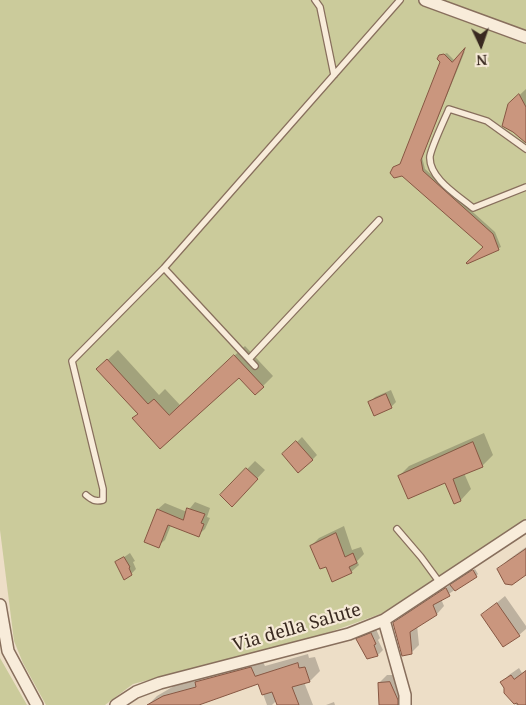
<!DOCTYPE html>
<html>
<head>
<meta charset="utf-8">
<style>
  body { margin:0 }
  #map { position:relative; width:526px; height:705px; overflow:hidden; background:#eddec7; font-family:"Noto Serif",serif }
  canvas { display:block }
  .north { position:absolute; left:456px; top:20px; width:50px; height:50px; -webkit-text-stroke:4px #f5e9d6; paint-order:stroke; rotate:177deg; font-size:14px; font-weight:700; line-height:20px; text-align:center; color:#392920 }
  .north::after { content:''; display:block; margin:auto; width:18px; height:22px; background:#392920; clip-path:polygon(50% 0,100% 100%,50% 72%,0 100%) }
</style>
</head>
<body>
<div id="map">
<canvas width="526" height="705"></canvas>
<div class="north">N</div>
</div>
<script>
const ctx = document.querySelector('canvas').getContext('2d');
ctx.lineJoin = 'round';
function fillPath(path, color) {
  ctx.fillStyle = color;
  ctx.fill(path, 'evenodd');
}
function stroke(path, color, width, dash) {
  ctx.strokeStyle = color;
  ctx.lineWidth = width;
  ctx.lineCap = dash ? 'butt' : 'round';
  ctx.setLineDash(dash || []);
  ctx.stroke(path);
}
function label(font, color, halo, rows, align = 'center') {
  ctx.font = font + ' "Noto Serif",serif';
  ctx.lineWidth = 4.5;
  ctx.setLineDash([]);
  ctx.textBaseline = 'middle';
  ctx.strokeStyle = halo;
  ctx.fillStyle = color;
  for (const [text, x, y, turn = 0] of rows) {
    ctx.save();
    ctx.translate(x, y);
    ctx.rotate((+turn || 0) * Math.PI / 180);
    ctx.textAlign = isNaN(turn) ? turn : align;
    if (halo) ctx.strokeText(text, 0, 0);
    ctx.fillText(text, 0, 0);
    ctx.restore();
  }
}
fillPath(new Path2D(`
  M0 0H526V519L383 613 316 637 133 684 105 705H46L23 663 14 641 0 530Z
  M0 658 27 705H0Z`), '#cbcb9b');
fillPath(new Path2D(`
  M465 51 422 157 425 169 495 232 501 247 469 262 485 247 394 168 402 163 442 62 440 56 447 53 455 61Z
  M526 89V141L509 105Z
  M245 346 273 376 263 386 240 376 161 448 139 413 98 369 118 350 159 395 165 389 180 405Z
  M391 390 396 402 391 407 370 402 375 397Z
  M484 433 493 455 482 466 464 473 471 489 461 500 455 502 446 481 399 476 409 466Z
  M302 437 317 455 312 460 284 455Z
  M255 461 265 470 240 497 222 495Z
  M195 502 210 508 207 517 210 518 205 529 198 535 171 525 165 540 158 546 146 541 158 509 165 503 187 512Z
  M344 526 352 550 361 547 364 554 357 561 359 565 351 572 326 565 311 546 319 538Z
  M526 547V574L498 570 508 560Z
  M130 553 135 561 133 562 136 569 131 574 117 562Z
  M475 569 478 574 476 576 441 599 444 606 437 614 417 625 419 645 411 653 394 624 402 616Z
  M505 596 526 626V629L519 635 482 615Z
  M376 629 380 638 378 640 383 650 378 655 367 658 358 639 363 634Z
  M308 654 309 658 315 657 320 671 310 681 304 682 313 705H279L277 700 272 705H267L259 683 198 705H148L157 696 174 686 198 680 206 672 261 658 265 666Z
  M519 668 522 673 526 670V705H516L502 682 509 675Z
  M387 675H398L406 705H380L379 683Z
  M334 702 335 705H326Z`), '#0003');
const building = new Path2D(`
  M465 48 421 160 423 171 493 234 499 250 467 264 466 263 483 247 402 176 394 178 390 173 393 167 400 164 440 62 437 59 439 55 444 54 452 62Z
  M519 94 526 107V143L513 132 502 126 508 104Z
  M234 355 264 387 255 395 239 378 160 449 132 418 138 414 96 369 107 359 148 404 154 399 169 415Z
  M386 394 392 408 374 416 368 402Z
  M296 441 313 460 298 473 282 454Z
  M473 442 483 467 453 479 461 501 454 504 445 483 408 499 398 476Z
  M246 468 258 479 232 507 220 495Z
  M187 508 205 514 201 523 204 524 199 537 168 525 159 548 144 542 157 509 183 520Z
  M336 533 345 557 353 553 357 563 349 567 352 573 332 582 326 567 320 569 310 546Z
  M526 549V575L512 585 505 584 497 569Z
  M124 557 130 567 129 568 132 575 124 580 115 562Z
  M473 570 477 577 455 591 450 585Z
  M446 588 450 596 433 605 437 615 410 632 412 654 402 656 393 623Z
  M497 603 520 636 503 647 481 615Z
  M371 633 376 644 374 645 378 656 367 659 356 639Z
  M298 663 299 668 305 667 310 682 292 687 299 705H277L272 692 262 695 258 684 199 705H147L163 696 196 687 195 682 251 667 255 676Z
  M526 671V705H518L517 703 514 704 504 693V688L500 682 511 675 514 679Z
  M390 682 398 700V705H379L378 683Z`);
fillPath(building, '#ca967e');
stroke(building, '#875743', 1);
const service = new Path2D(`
  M315 0 320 7 334 75
  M526 149 487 121 449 109C444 120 432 146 430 156 428 178 459 196 473 208L526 187
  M164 268 255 366
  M249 359 379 220
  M86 495C92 500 95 502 103 500V489L72 361 164 268 400 0
  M397 529 421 557 440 583`);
const minor = new Path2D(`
  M425 0 526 37
  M0 605 8 651 37 705
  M384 620 405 695V705
  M116 705 136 692 160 683 349 634 384 620 526 526`);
stroke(service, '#886f5d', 8);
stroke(minor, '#886f5d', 14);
stroke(service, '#f8ecda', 5.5);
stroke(minor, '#f8ecda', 11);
label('18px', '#392920', '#f5e9d6', [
  ["Via della Salute",297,628,-16]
]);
</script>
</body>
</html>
